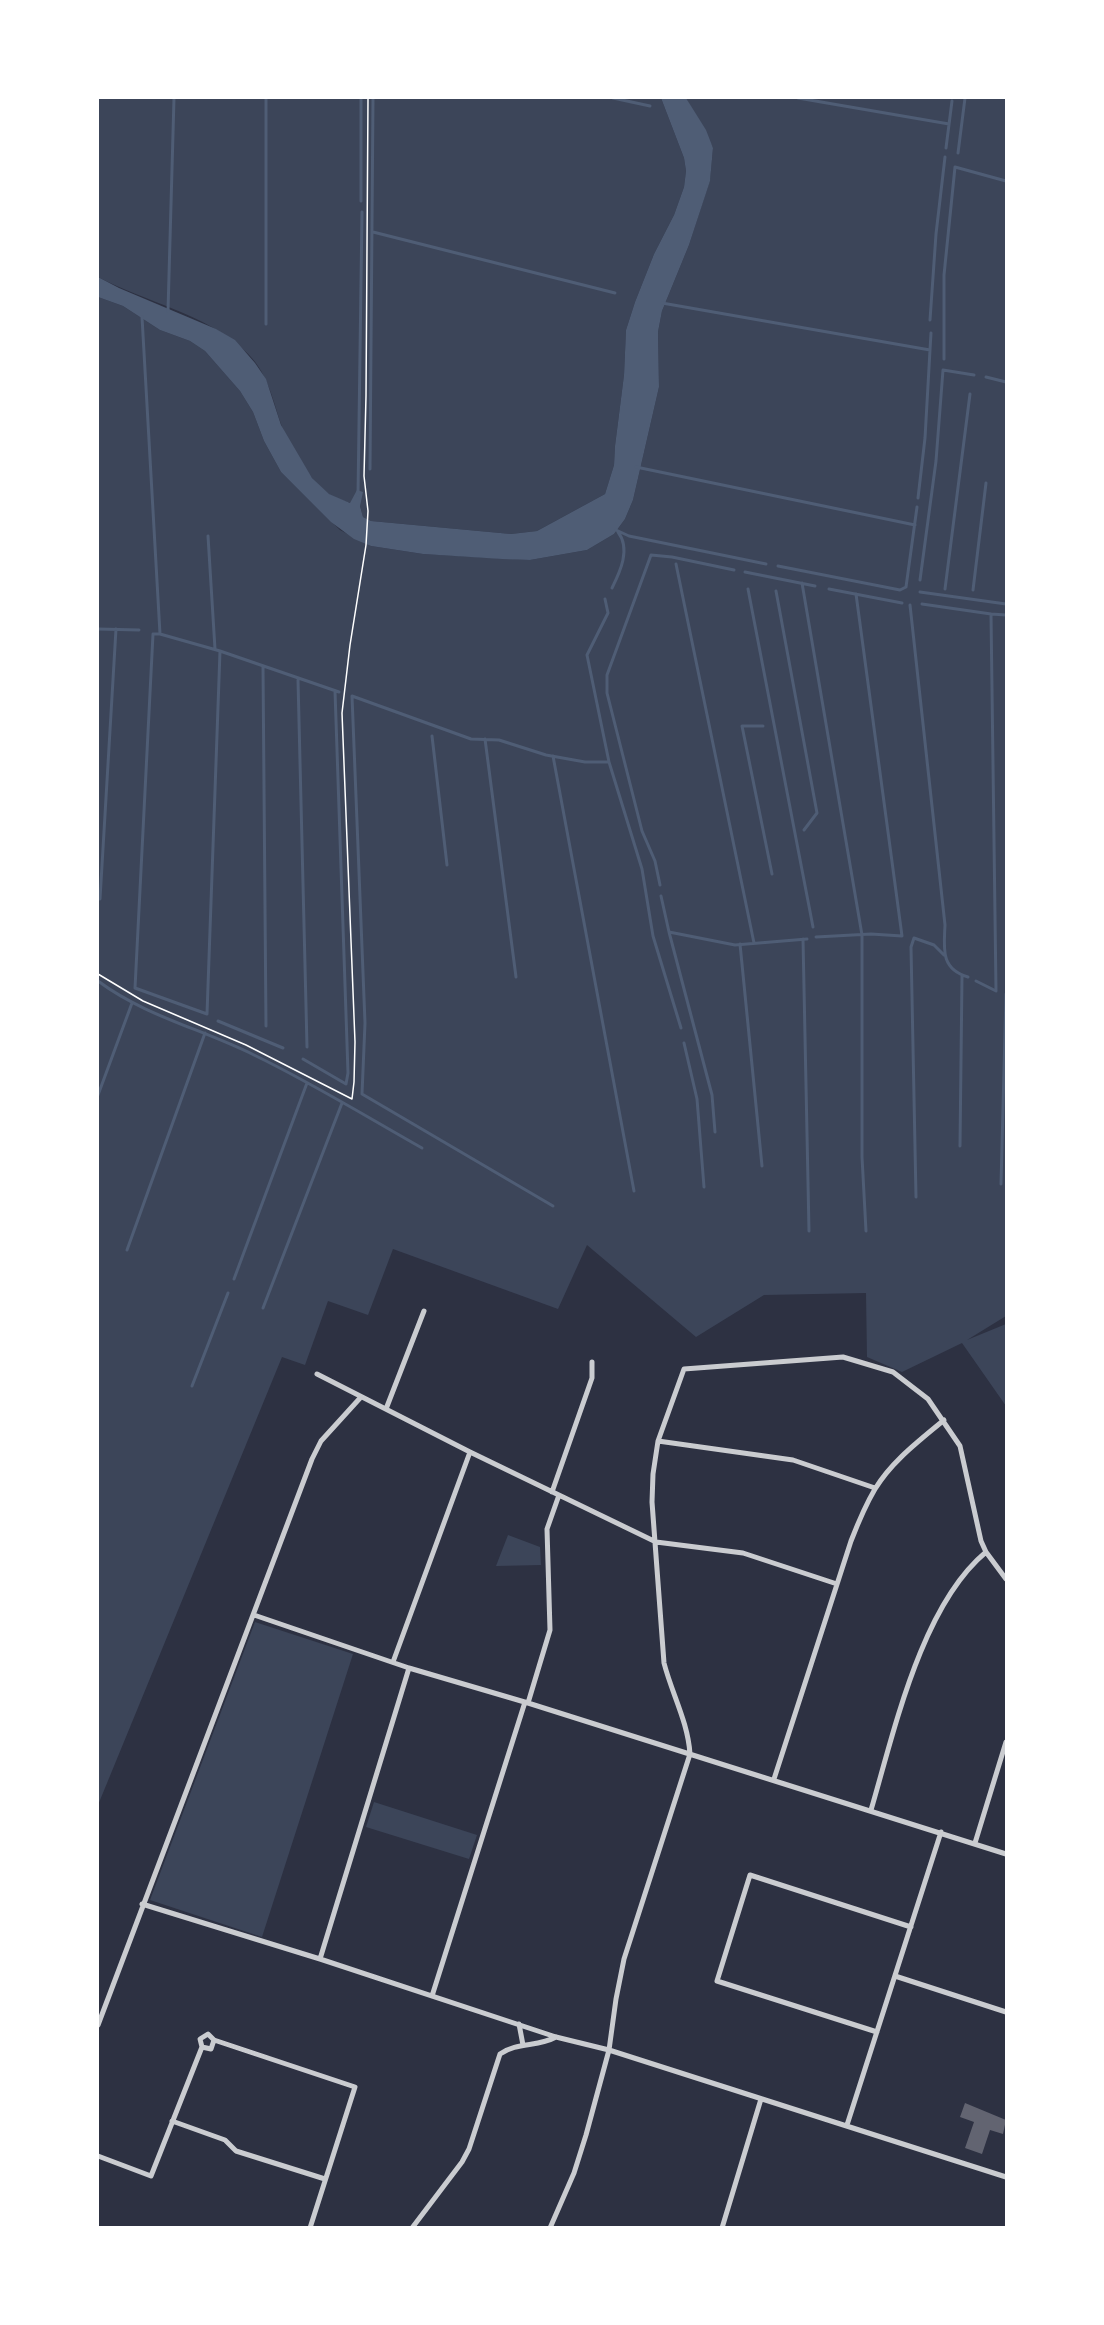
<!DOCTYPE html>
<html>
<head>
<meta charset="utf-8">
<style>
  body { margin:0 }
  #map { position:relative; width:1104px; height:2325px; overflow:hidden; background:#2d3142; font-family:"Alegreya Sans",sans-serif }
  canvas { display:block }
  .frame { position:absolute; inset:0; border:99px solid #fff; pointer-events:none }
</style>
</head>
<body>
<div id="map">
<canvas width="1104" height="2325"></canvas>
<div class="frame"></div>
</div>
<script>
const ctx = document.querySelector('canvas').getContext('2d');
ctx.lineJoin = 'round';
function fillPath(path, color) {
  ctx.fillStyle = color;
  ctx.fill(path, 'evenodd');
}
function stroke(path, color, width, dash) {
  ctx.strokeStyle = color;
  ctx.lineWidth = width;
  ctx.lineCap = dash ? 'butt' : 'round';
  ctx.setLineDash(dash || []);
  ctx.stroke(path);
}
fillPath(new Path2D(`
  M98 98H661L684 158 686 171 684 187 674 215 654 254 635 302 626 330 624 375 615 446 614 465 605 494 537 531 511 534 371 521 363 517 360 506C350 503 340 500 330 495 312 484 287 444 281 424 272 397 267 371 245 351 205 313 145 302 98 277Z
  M686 98H1006V1316L967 1340 1006 1324V1406L962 1343 902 1372 867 1357 866 1293 764 1295 696 1337 587 1245 558 1309 393 1249 368 1315 328 1301 305 1365 282 1357 98 1805V297L123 306 160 330 190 341 205 351 240 391 253 412 264 441 281 472 340 530 371 546 423 554 530 560 587 550 614 534 625 519 633 500 659 387 658 332 662 311 689 245 710 180 713 148Z
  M508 1535 540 1547 541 1565 496 1566Z
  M255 1622 353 1654 262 1937 150 1900Z
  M374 1802 477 1835 469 1859 366 1827Z`), '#3c4559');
fillPath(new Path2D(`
  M661 98H686L706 130 713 148 710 181 689 245 662 311 658 332 659 387 633 500 625 519 614 534 587 550 530 560 502 559 423 554 371 546 354 539 331 522 281 472 264 441 253 412 240 391 205 351 190 341 160 330 123 306 98 297V277L119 288 216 329 235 340 255 363 266 379 281 425 312 478 329 494 350 503 357 490 363 492 360 506 363 517 371 521 511 534 537 531 605 494 614 465 615 446 624 375 626 330 635 302 654 254 674 215 684 187 686 171 684 158Z`), '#4f5d75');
stroke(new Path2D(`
  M266 98V324
  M361 98V201
  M613 98 650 106
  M798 98 949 124
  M946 148 952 101
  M958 153 965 98
  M373 232 615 293
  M662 303 930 350 925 438 918 498
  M168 311 174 98
  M142 317 160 634 220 651 339 692
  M930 320 936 234 945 157
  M930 350 931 333
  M944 359V275L955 167 1006 181
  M986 377 1006 382
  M636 467 915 525
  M370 469 373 98
  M358 495 362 212
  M616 530 629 536 766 564
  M208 536 215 649
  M676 564 754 943
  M778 566 900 590 906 587 917 507
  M745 572 815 586
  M920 580 936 461 943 370 974 375
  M802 583 862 935V1157L866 1231
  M612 588C620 572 631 549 618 532
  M748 589 813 927
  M829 589 902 603
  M945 589 970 394
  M973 590 986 483
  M776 591 817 813 804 830
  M920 592 1006 604
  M922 604 991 614 996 991 976 981
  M910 605 945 925C944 948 940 969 968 977
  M991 614 1006 615
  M98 629 139 630
  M160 634H153L135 988 207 1014 220 651
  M263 667 266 1026
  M298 680 307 1047
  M763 726H742L772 874
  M432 736 447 865
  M485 739 516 977
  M553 756 634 1191
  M609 762 642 869 653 936 681 1028
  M660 885 655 861 642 831 607 693V675L651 555 672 557 734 570
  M661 896 669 932 735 945 807 939
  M100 899 116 629
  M669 932 712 1095 715 1132
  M816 937 871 934 902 936 856 594
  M803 939 809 1231
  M740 944 762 1166
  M98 981C145 1016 202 1029 254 1055 312 1083 367 1117 422 1148
  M218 1021 283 1048
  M684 1043 697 1099 704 1187
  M303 1059 346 1084 348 1073 335 691
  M98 1095 132 1003
  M960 1146 962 976
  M1001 1184 1006 994
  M916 1197 911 947 914 938 934 945 944 955
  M553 1206 362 1094 365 1023 352 696 471 739 499 740 546 755 585 762H609L587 655 608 613 605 599
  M127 1250 205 1033
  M234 1279 307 1083
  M263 1308 342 1103
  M192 1386 228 1293`), '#4f5d75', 3);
fillPath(new Path2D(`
  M965 2103 1006 2120 1003 2134 990 2130 982 2154 965 2148 974 2122 960 2117Z`), '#626471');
stroke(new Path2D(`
  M98 974 143 1001 246 1045 352 1099 354 1082 355 1042 342 713 350 645 366 545 368 511 364 476 366 396 368 98`), '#fff', 1.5);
stroke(new Path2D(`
  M317 1374 470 1452 656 1542 743 1553 837 1584
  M386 1409 424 1311
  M658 1441 793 1460 875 1488
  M552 1492 592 1378V1362
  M254 1615 409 1668 528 1703 1006 1854
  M393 1662 470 1452
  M528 1703 550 1630 547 1529 559 1495
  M774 1779 851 1541C858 1523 865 1506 875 1489 892 1461 919 1441 944 1420
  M871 1810C894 1732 921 1606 986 1552
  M975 1843 1006 1742
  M142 1904 320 1959 556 2037 609 2050 1006 2177
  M320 1959 409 1668
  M895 1976 1006 2012
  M432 1996 525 1702
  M519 2024 523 2045
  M98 2025 312 1459 321 1441 361 1397
  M877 2032 717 1981 750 1875 911 1927
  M214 2040 355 2087 310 2228
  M172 2121 225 2140 236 2151 325 2179
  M847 2125 941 1832
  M98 2156 151 2176 202 2047 200 2039 208 2034 214 2040 211 2049 202 2047
  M412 2228 462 2162 469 2149 500 2054C517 2042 538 2047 556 2037
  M550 2228 574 2173 586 2135 609 2050 616 1999 624 1959 690 1754C688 1722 672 1694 664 1663L652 1502 653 1474 658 1441 684 1369 843 1357 893 1372 928 1399 960 1446 981 1541 986 1552 1006 1579
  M722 2228 761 2099`), '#caccd0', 5);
</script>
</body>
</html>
